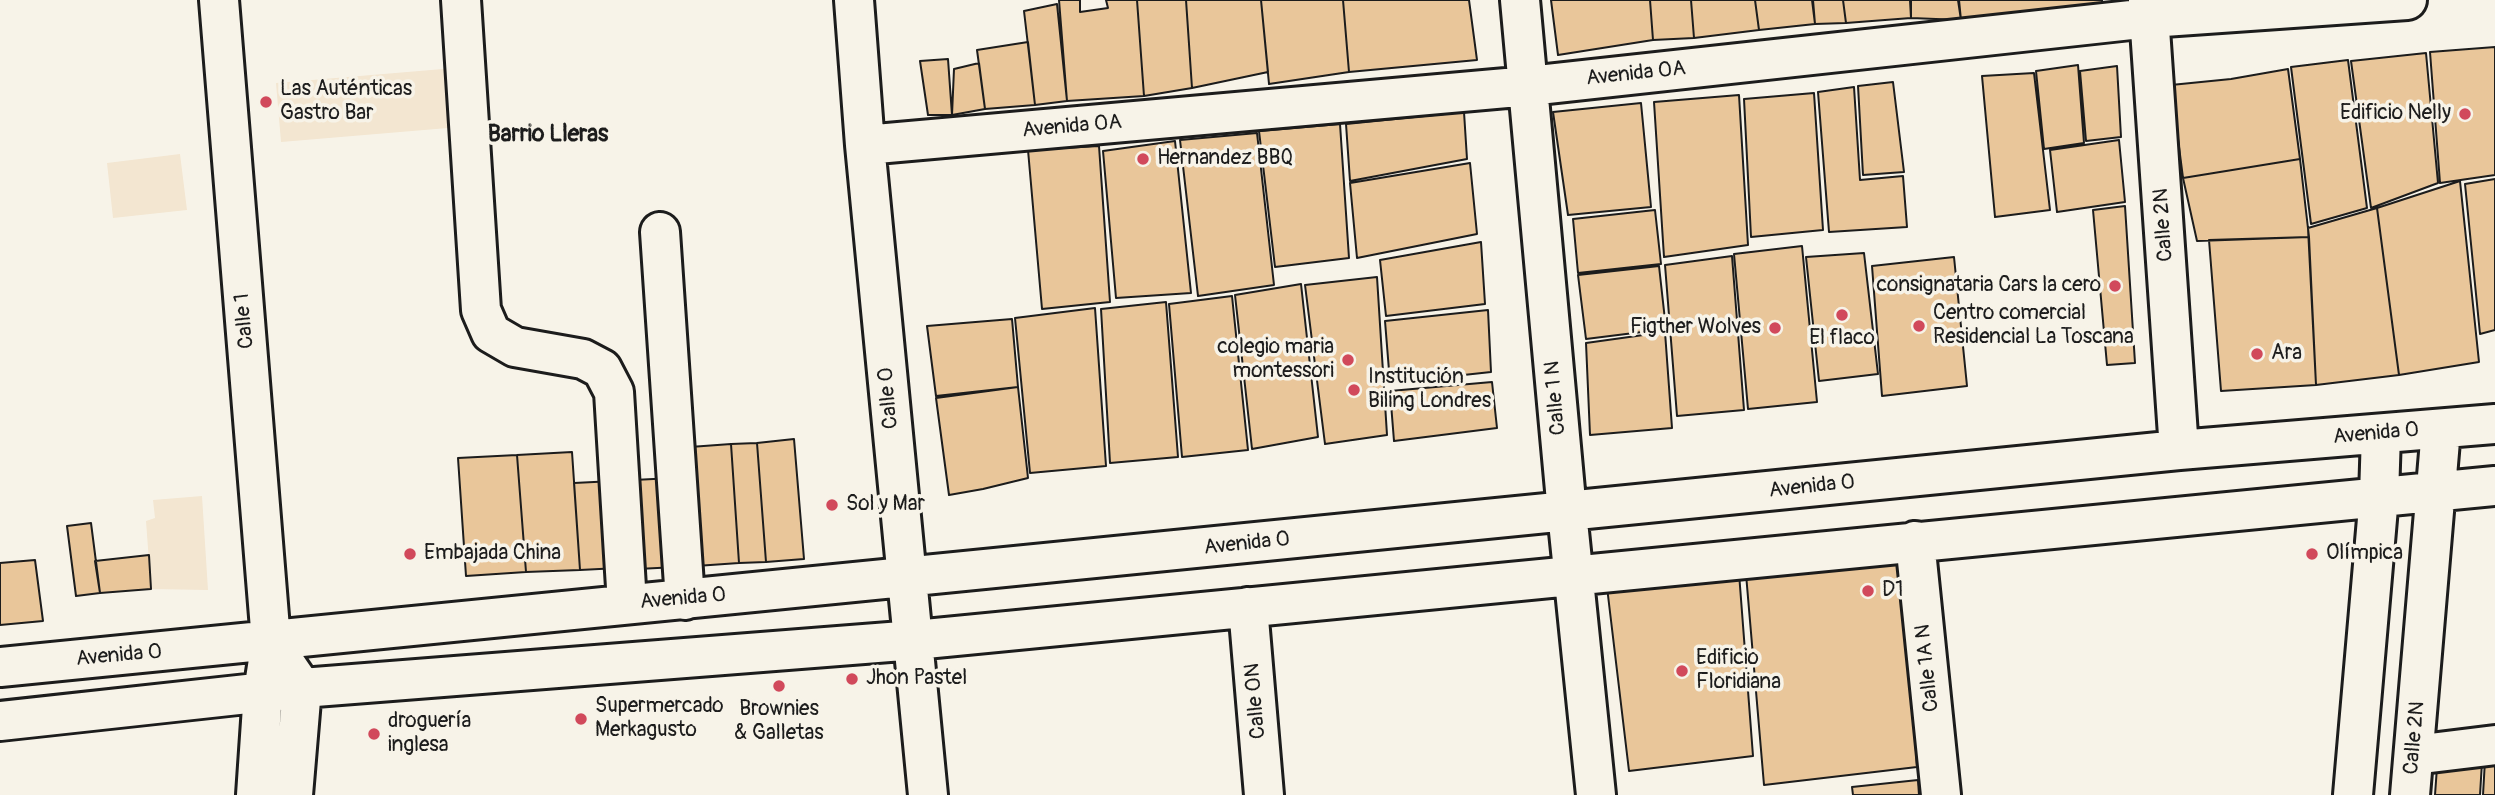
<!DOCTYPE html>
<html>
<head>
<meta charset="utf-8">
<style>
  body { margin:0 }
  canvas { display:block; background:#f7f3e8 }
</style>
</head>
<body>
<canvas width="2495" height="795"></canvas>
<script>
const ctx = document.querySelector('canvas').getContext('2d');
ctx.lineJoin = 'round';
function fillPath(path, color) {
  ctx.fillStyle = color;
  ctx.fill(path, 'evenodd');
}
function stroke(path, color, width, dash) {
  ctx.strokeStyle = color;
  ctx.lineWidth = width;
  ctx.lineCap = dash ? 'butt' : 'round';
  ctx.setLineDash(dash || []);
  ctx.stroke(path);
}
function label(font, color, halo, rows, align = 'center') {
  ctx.font = font + ' Pangolin,sans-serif';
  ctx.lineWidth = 7;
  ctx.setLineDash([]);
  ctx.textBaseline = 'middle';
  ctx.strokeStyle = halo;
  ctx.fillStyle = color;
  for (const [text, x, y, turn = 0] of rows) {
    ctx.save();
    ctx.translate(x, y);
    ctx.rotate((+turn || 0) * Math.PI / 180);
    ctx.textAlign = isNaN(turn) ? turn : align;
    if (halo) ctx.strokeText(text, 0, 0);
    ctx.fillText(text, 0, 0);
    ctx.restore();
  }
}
fillPath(new Path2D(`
  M455 68 460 127 281 142 276 83Z
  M180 154 187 210 113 218 107 163Z
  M202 496 208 590 151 589 146 521 155 518 153 500Z`), '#f3e6d1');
const building = new Path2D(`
  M1059 0H1080V12L1108 8 1106 0H1137L1144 96 1067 101Z
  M1137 0H1186L1192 88 1144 96Z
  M1186 0H1261L1268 72 1192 88Z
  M1261 0H1343L1349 72 1269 84Z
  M1343 0H1469L1477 60 1349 72Z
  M1551 0H1650L1653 40 1558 55Z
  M1650 0H1691L1694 38 1653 40Z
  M1691 0H1755L1759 30 1694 38Z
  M1755 0H1813L1815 24 1759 30Z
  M1812 0H1843L1846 23 1815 24Z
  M1843 0H1910L1911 18 1846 23Z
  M1911 0H1958L1961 20 1911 18Z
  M1959 0H2102V10L1961 20Z
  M1057 4 1067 101 1035 105 1024 11Z
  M1028 42 1035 105 985 109 977 50Z
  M2495 47V175L2440 183 2430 52Z
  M2426 53 2438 183 2371 208 2351 61Z
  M948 59 952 115H928L920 61Z
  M2348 60 2367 208 2311 224 2291 67Z
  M979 63 985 109 952 115 954 69Z
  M2078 65 2084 143 2044 149 2036 71Z
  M2117 66 2121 137 2086 141 2080 71Z
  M2288 69 2300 159 2183 178 2171 85 2231 79Z
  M2034 73 2050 210 1995 217 1982 76Z
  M1893 82 1904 172 1863 175 1858 86Z
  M1854 87 1860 180 1903 176 1907 227 1829 232 1818 92Z
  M1814 93 1823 230 1751 237 1744 99Z
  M1739 95 1748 245 1664 257 1654 102Z
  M1641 103 1651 207 1568 215 1553 112Z
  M1464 112 1467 159 1350 181 1346 124Z
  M1340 124 1349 258 1275 267 1259 131Z
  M1257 133 1274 285 1198 296 1180 140Z
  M2119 140 2125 202 2057 212 2050 150Z
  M1175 141 1191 293 1116 298 1103 151Z
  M1099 146 1110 302 1042 309 1028 150Z
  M2300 159 2309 237 2197 241 2183 178Z
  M1470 163 1477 234 1357 258 1350 183Z
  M2495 179V330L2480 334 2465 184Z
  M2460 181 2479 362 2399 375 2377 208Z
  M2125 206 2135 363 2107 365 2093 210Z
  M2377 208 2399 375 2316 385 2308 228Z
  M1655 210 1661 264 1578 273 1573 219Z
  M2309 237 2316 385 2221 391 2209 240Z
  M1481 242 1485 304 1386 316 1380 260Z
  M1802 246 1817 402 1748 409 1734 254Z
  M1864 253 1878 374 1819 381 1806 257Z
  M1732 256 1744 410 1677 416 1665 265Z
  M1954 257 1967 386 1882 396 1872 266Z
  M1659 266 1666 329 1586 339 1578 275Z
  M1377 277 1387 435 1325 444 1305 285Z
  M1301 284 1318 437 1252 449 1235 295Z
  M1232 296 1248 450 1182 457 1169 304Z
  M1166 302 1178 457 1110 463 1101 309Z
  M1095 308 1106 466 1030 473 1015 318Z
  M1488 310 1491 372 1390 383 1385 321Z
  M1012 319 1018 387 936 396 927 326Z
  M1665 332 1672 428 1590 435 1586 343Z
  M1492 382 1497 428 1394 441 1390 391Z
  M1018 387 1028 478 983 489 949 495 936 398Z
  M794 439 804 559 766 562 757 443Z
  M757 443 766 562 739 563 731 444Z
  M731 444 739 563 696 566 690 447Z
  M572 452 580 570 526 572 517 455Z
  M517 455 526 572 466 576 458 458Z
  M692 477 696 566 638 569 634 480Z
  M634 480 638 567 580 570 574 483Z
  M91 523 100 593 76 596 67 526Z
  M149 555 151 589 100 593 95 561Z
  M1903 555 1917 767 1764 785 1746 574Z
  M35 560 43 621 0 625V563Z
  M1739 573 1753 756 1629 771 1607 587Z
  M2495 759V795H2483L2485 760Z
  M2482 762 2480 795H2435L2437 767Z
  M1918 780 1919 795H1853L1852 787Z`);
fillPath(building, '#e9c69a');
stroke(building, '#1c1c1c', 2);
const minor = new Path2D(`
  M219 0 271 641 263 692 256 795
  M461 0 481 310 491 333 515 347 583 359 602 369 614 392 627 604
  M854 0 865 145 928 795
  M1520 0 1567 512 1596 795
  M2148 0 2179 450
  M865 145 1529 86 2149 18 2407 0
  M660 232 685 600
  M1915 541 1941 795
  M1248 607 1264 795
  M287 666 302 688 293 795
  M0 667 2179 450 2495 424
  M0 721 302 688 915 640 2495 486
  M2414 755 2495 745
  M2353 795 2379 496 2381 434
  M2410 795 2441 429`);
stroke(minor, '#1c1c1c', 44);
stroke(minor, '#f7f3e8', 38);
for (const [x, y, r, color] of [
  [266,102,7,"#d1495b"],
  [2465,114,7,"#d1495b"],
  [1143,159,7,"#d1495b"],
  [2115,286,7,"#d1495b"],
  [1842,315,7,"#d1495b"],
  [1919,326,7,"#d1495b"],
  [1775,328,7,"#d1495b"],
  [2257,354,7,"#d1495b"],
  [1348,360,7,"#d1495b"],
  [1354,390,7,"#d1495b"],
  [832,505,7,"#d1495b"],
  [410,554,7,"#d1495b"],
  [2312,554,7,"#d1495b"],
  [1868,591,7,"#d1495b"],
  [1682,671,7,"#d1495b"],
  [852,679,7,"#d1495b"],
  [779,686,7,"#d1495b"],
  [581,719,7,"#d1495b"],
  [374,734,7,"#d1495b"]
]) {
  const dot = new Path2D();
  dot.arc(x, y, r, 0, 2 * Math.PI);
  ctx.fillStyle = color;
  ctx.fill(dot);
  stroke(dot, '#f7f3e8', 2.5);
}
label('21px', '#1c1c1c', '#f7f3e8', [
  ["Avenida 0A",1636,74,-6],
  ["Avenida 0A",1072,127,-5],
  ["Calle 2N",2164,225,-94],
  ["Calle 1",245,321,-95],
  ["Calle 0",889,398,-95],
  ["Calle 1 N",1556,398,-95],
  ["Avenida 0",2376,434,-5],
  ["Avenida 0",1812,487,-6],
  ["Avenida 0",1247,544,-6],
  ["Avenida 0",683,599,-5],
  ["Avenida 0",119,656,-5],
  ["Calle 1A N",1928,668,-96],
  ["Calle 0N",1256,701,-95],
  ["Calle 2N",2415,738,-85]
]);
label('21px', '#1c1c1c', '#f7f3e8', [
  ["Las Auténticas",280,90],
  ["Gastro Bar",280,114],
  ["Edificio Nelly",2451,114,"right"],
  ["Hernandez BBQ",1157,159],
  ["consignataria Cars la cero",2101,286,"right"],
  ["Centro comercial",1933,314],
  ["Residencial La Toscana",1933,338],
  ["Figther Wolves",1761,328,"right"],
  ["El flaco",1842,339,"center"],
  ["colegio maria",1334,348,"right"],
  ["montessori",1334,372,"right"],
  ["Ara",2271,354],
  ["Institución",1368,378],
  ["Biling Londres",1368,402],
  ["Sol y Mar",846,505],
  ["Embajada China",424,554],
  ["Olímpica",2326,554],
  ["D1",1882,591],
  ["Edificio",1696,659],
  ["Floridiana",1696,683],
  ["Jhon Pastel",866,679],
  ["Supermercado",595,707],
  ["Merkagusto",595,731],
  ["Brownies",779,710,"center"],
  ["& Galletas",779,734,"center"],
  ["droguería",388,722],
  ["inglesa",388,746]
], 'left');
label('bold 23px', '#1c1c1c', '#f7f3e8', [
  ["Barrio Lleras",548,135]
]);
</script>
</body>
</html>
